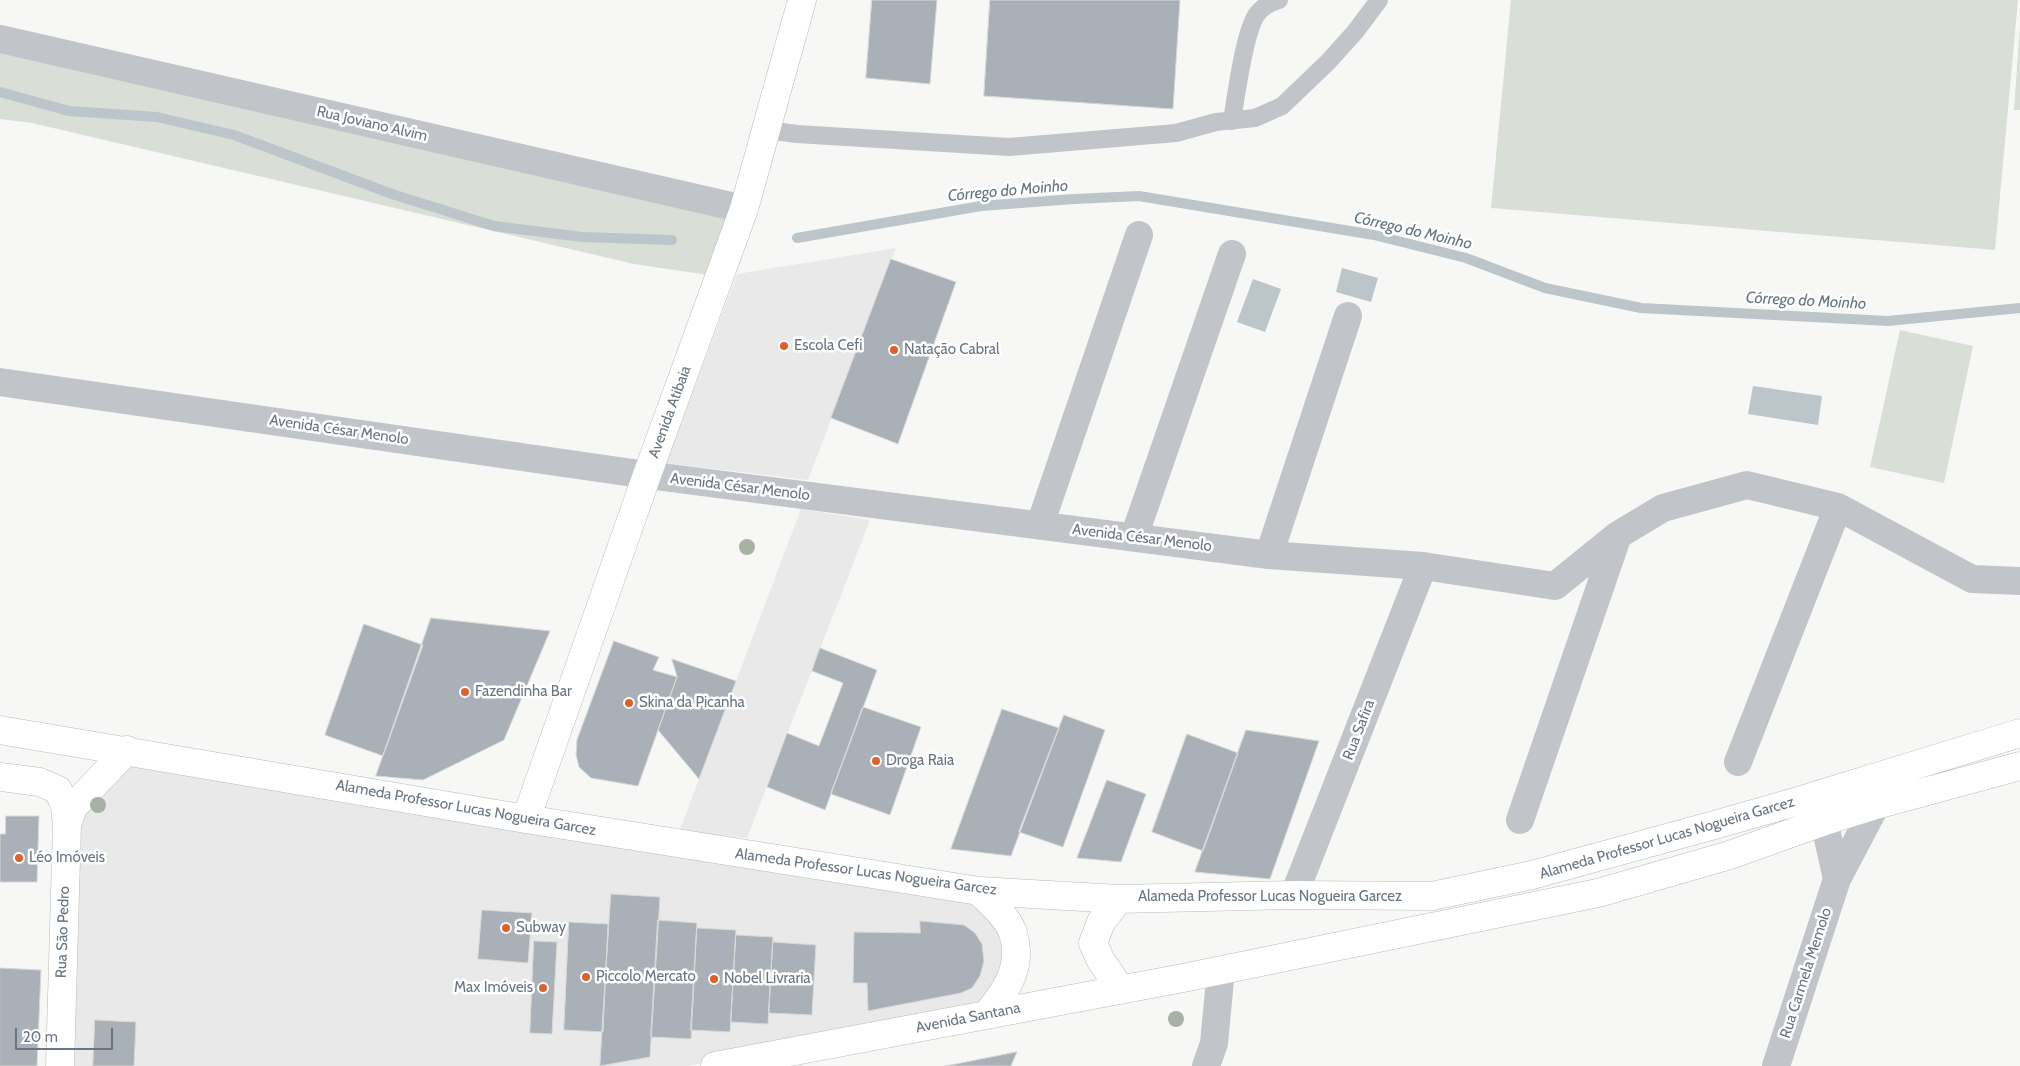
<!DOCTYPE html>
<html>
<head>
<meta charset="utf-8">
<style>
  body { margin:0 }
  #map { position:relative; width:2020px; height:1066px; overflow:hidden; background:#f7f8f5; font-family:Cabin,sans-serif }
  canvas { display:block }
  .scale { position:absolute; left:15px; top:1028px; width:98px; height:22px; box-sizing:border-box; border:2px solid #687685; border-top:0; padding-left:6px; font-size:15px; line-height:18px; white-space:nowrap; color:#687685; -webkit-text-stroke:4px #fff; paint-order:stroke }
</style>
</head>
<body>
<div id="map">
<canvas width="2020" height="1066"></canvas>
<div class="scale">20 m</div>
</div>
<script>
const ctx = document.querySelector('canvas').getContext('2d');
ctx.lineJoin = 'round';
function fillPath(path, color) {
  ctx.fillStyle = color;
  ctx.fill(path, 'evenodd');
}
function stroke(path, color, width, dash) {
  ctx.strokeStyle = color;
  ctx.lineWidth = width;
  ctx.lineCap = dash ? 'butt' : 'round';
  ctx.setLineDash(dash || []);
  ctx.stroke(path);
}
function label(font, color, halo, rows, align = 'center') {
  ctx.font = font + ' Cabin,sans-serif';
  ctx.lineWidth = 5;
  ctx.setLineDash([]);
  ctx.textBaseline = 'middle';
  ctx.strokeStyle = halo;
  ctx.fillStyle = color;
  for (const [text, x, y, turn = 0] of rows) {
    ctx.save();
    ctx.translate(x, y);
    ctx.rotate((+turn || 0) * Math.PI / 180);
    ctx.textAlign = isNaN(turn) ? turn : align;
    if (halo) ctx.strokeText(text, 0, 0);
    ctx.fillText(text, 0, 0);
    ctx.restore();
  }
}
fillPath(new Path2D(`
  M896 248 808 480 666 463 737 274Z
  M801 509 870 520 747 838 679 832Z
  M127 750 974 898 994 916 1011 957 980 1007 900 1025 687 1066H60L62 925 85 793Z`), '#e8e9e8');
fillPath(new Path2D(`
  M1511 0H2018L1995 250 1491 208Z
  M2020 25V110H2014Z
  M0 40 739 211 715 276 634 264 32 123 0 119Z
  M1900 330 1973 346 1944 483 1870 467Z`), '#d9ded6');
fillPath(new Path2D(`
  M1342 268 1378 278 1371 302 1336 292Z
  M1253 279 1281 289 1265 332 1237 322Z
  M1753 386 1822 396 1818 425 1748 414Z`), '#bbc5ca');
stroke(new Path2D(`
  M0 92 69 111 157 117 234 135 392 194 494 226 582 237 672 240
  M797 238 981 206 1074 199 1139 196 1374 235 1466 258 1545 288 1641 308 1888 321 2020 308`), '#bbc5ca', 10);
const building = new Path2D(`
  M872 0H937L930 84 866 78Z
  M990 0H1180L1173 109 984 96Z
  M891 259 956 282 898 444 831 418Z
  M431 618 550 631 504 740 423 780 376 776Z
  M364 624 423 645 383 756 325 735Z
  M614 641 659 657 653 670 677 677 638 786 591 778 579 767 576 755 577 740Z
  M820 648 877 670 825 810 767 787 787 733 819 746 843 683 812 671Z
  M672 659 736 681 699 779 658 730 677 677Z
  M863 707 921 727 890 815 831 794Z
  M1002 709 1059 728 1011 856 951 849Z
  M1064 715 1105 730 1063 847 1019 832Z
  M1246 730 1319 741 1270 879 1195 872Z
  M1187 734 1238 753 1203 851 1152 832Z
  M1107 780 1146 794 1121 862 1077 858Z
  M6 816H39L37 882H0V834H5Z
  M611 894 660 897 650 1057 600 1066Z
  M482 910 532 913 528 963 478 959Z
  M658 920 697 923 691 1039 651 1037Z
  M920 921 964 925 975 933 982 944 984 961 980 976 972 988 961 993 868 1011 867 983H853L854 932 920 933Z
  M569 922 608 924 603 1032 564 1030Z
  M697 928 736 930 730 1032 691 1030Z
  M736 935 773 937 768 1024 731 1022Z
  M534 941 557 942 552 1034 530 1033Z
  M773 942 816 945 812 1015 769 1013Z
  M0 968 41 970 37 1066H0Z
  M95 1020 136 1022 134 1066H93Z
  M1017 1052 1011 1066H944L961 1063Z`);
fillPath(building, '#aab0b7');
stroke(building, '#d9d9d7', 1);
const secondary = new Path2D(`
  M0 730 526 819 979 891 1119 899 1294 895 1432 896 1532 875 1718 824 1795 802 2020 733
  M0 777 40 782 58 790 65 806 67 825 60 1066
  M526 819 647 475 744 209 802 0
  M67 825 73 807 127 750
  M979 891C990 903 1008 917 1013 933 1023 965 1007 991 987 1014
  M1119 899 1101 922 1093 943 1100 959 1120 989
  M715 1066 1183 978 1598 893 1730 855 1822 822 1876 805 2020 766`);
stroke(secondary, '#b6babf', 29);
stroke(new Path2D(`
  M1232 121C1236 97 1244 32 1257 14 1263 6 1270 3 1279 0
  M766 130 797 134 1009 147 1176 133 1216 122 1255 118 1282 106 1328 62 1355 32 1379 0`), '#c1c4c8', 18);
stroke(new Path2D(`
  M0 39 744 209
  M0 382 647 475 1269 555 1423 566 1555 586 1618 535 1663 508 1747 485 1838 507 1972 579 2020 581
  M1040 525 1139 235
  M1134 537 1232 254
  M1269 555 1348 316
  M1738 762 1838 507
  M1520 820 1618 535
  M1822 822 1827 834 1837 879
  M1294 895 1423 566
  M1206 1066 1214 1043 1221 970
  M1776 1066 1837 879 1876 805`), '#c1c4c8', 28);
stroke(secondary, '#fff', 28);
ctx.fillStyle = '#a7b1a4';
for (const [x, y] of [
  [747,547],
  [98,805],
  [1176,1019]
]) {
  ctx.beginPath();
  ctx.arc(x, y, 8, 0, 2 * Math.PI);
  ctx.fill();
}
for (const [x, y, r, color] of [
  [784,346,5,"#dc6130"],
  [894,350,5,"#dc6130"],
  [465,692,5,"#dc6130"],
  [629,703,5,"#dc6130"],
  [876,761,5,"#dc6130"],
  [19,858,5,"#dc6130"],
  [506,928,5,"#dc6130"],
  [586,977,5,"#dc6130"],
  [714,979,5,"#dc6130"],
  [543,988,5,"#dc6130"]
]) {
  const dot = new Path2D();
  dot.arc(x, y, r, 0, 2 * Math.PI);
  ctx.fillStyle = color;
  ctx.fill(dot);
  stroke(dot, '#fff', 2);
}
label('15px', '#687685', '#fff', [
  ["Rua Joviano Alvim",372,124,13],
  ["Avenida Atibaia",670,412,-70],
  ["Avenida César Menolo",339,430,8],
  ["Avenida César Menolo",740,487,7],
  ["Avenida César Menolo",1142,538,7],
  ["Rua Safira",1359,730,-69],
  ["Alameda Professor Lucas Nogueira Garcez",466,808,10],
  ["Alameda Professor Lucas Nogueira Garcez",1667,838,-16],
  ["Alameda Professor Lucas Nogueira Garcez",866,872,8],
  ["Alameda Professor Lucas Nogueira Garcez",1270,897],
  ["Rua São Pedro",63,932,-88],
  ["Rua Carmela Memolo",1806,973,-72],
  ["Avenida Santana",968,1018,-11]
]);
label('15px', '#687685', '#fff', [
  ["Escola Cefi",794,346],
  ["Natação Cabral",904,350],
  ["Fazendinha Bar",475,692],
  ["Skina da Picanha",639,703],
  ["Droga Raia",886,761],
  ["Léo Imóveis",29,858],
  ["Subway",516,928],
  ["Piccolo Mercato",596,977],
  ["Nobel Livraria",724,979],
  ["Max Imóveis",533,988,"right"]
], 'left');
label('italic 16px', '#637780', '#fff', [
  ["Córrego do Moinho",1008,191,-5],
  ["Córrego do Moinho",1413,231,13],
  ["Córrego do Moinho",1806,301,3]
]);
</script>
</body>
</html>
